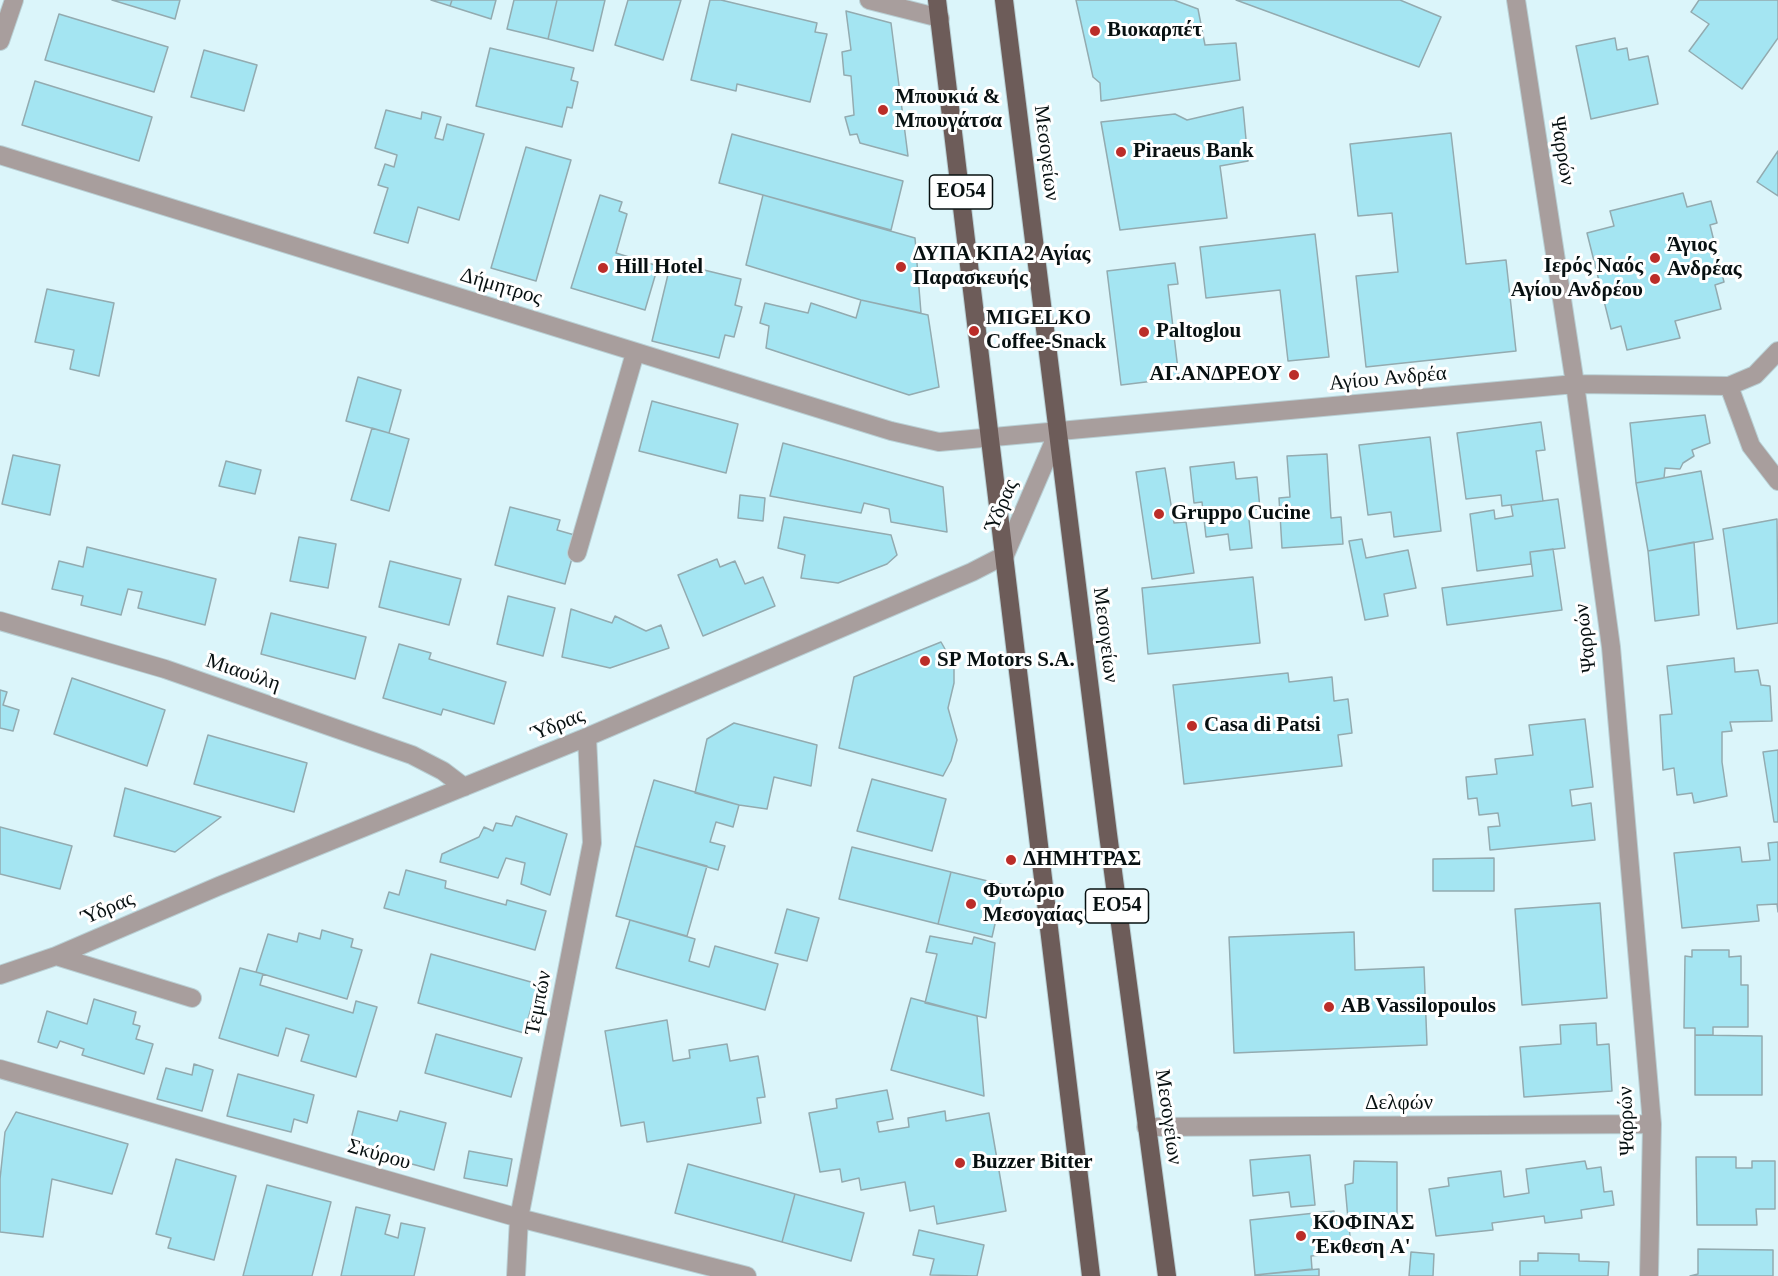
<!DOCTYPE html>
<html>
<head>
<meta charset="utf-8">
<style>
  body { margin:0 }
  canvas { display:block; background:#dbf5fa }
</style>
</head>
<body>
<canvas width="1778" height="1276"></canvas>
<script>
const ctx = document.querySelector('canvas').getContext('2d');
ctx.lineJoin = 'round';
function fillPath(path, color) {
  ctx.fillStyle = color;
  ctx.fill(path, 'evenodd');
}
function stroke(path, color, width, dash) {
  ctx.strokeStyle = color;
  ctx.lineWidth = width;
  ctx.lineCap = dash ? 'butt' : 'round';
  ctx.setLineDash(dash || []);
  ctx.stroke(path);
}
function label(font, color, halo, rows, align = 'center') {
  ctx.font = font + ' "Times New Roman",serif';
  ctx.lineWidth = 6;
  ctx.setLineDash([]);
  ctx.textBaseline = 'middle';
  ctx.strokeStyle = halo;
  ctx.fillStyle = color;
  for (const [text, x, y, turn = 0] of rows) {
    ctx.save();
    ctx.translate(x, y);
    ctx.rotate((+turn || 0) * Math.PI / 180);
    ctx.textAlign = isNaN(turn) ? turn : align;
    if (halo) ctx.strokeText(text, 0, 0);
    ctx.fillText(text, 0, 0);
    ctx.restore();
  }
}
const building = new Path2D(`
  M112 0H180L175 19Z
  M431 0H452L450 6Z
  M452 0H496L491 19 450 6Z
  M514 0H557L548 39 507 29Z
  M557 0H605L593 51 548 39Z
  M628 0H681L663 60 615 45Z
  M710 0H721L817 23 815 32 827 34 810 102 737 84 736 91 691 80Z
  M1076 0H1174L1198 9 1205 45 1236 43 1240 80 1101 101 1100 83 1093 77Z
  M1236 0H1400L1441 17 1419 67Z
  M1699 0H1778V38L1742 89 1689 51 1709 24 1691 12Z
  M846 11 891 23 908 156 860 143 857 134 850 135 845 117 854 115 851 76 844 75 842 52 851 50Z
  M59 14 168 47 154 92 45 60Z
  M1615 38 1617 50 1627 48 1629 60 1648 56 1658 104 1591 119 1576 46Z
  M490 48 574 68 571 80 578 82 572 108 567 107 562 127 476 106Z
  M204 50 257 65 244 111 191 97Z
  M35 81 152 117 139 161 22 125Z
  M1243 107 1248 161 1220 166 1227 218 1120 230 1101 122 1175 114 1187 120Z
  M386 110 421 119 422 112 441 117 435 138 443 140 447 124 484 134 459 220 418 207 408 243 374 233 388 188 378 185 385 164 394 167 397 155 375 148Z
  M1451 133 1466 264 1506 260 1516 351 1366 367 1356 276 1398 272 1392 213 1358 216 1350 144Z
  M732 134 903 181 891 230 719 183Z
  M526 147 571 160 536 281 491 268Z
  M1778 151V196L1757 182Z
  M1683 193 1687 207 1711 201 1717 223 1710 225 1724 282 1715 285 1721 309 1675 321 1680 338 1627 350 1621 326 1611 329 1587 233 1614 226 1610 211Z
  M600 195 622 202 619 211 627 214 616 253 658 266 645 310 571 288Z
  M763 195 915 238 921 313 861 300 746 265Z
  M1315 234 1329 357 1288 361 1280 290 1206 298 1200 247Z
  M671 262 741 279 735 305 742 307 734 337 725 335 719 358 652 341Z
  M1175 263 1178 284 1168 285 1179 378 1121 385 1107 271Z
  M47 289 114 303 99 376 70 369 74 350 35 342Z
  M861 300 928 315 939 387 909 395 766 348 769 326 760 323 765 303 808 313 811 303 856 318Z
  M358 377 401 390 389 433 346 421Z
  M652 401 738 424 726 473 639 451Z
  M1705 415 1710 443 1692 450 1694 456 1683 463 1680 469 1665 468 1664 478 1636 483 1630 423Z
  M1541 422 1545 450 1536 451 1543 501 1502 506 1501 495 1466 499 1457 433Z
  M372 428 409 439 389 511 351 500Z
  M1430 437 1441 531 1394 537 1391 512 1368 515 1359 445Z
  M783 443 943 487 947 532 891 522 889 509 864 503 861 513 770 496Z
  M1327 454 1331 518 1341 517 1343 544 1282 548 1279 498 1290 497 1287 456Z
  M13 455 60 465 50 515 2 504Z
  M226 461 261 470 255 494 219 486Z
  M1234 462 1236 479 1257 477 1260 509 1248 510 1252 548 1230 550 1228 534 1206 537 1202 502 1194 503 1190 467Z
  M1165 468 1174 523 1186 522 1194 573 1152 579 1136 472Z
  M1701 471 1713 539 1648 551 1636 483Z
  M740 495 765 498 763 521 738 518Z
  M1558 499 1565 548 1530 552 1531 564 1477 571 1470 514 1494 510 1495 519 1513 516 1511 505Z
  M510 507 560 520 557 530 578 536 565 584 495 565Z
  M784 517 891 535 897 555 887 564 838 583 801 578 805 555 778 548Z
  M1777 519 1778 623 1737 629 1723 529Z
  M299 537 336 544 328 588 290 581Z
  M1362 539 1366 558 1408 550 1416 588 1384 594 1388 616 1365 620 1349 541Z
  M1694 542 1699 615 1655 621 1648 551Z
  M87 547 216 579 205 625 138 608 142 592 128 589 121 615 81 605 83 596 52 589 59 561 83 567Z
  M1553 549 1562 610 1447 625 1442 588 1533 576 1530 552Z
  M717 559 720 567 735 561 745 584 763 577 775 606 703 636 678 575Z
  M390 561 461 579 449 625 379 607Z
  M1253 577 1260 643 1148 654 1142 588Z
  M508 596 555 608 543 656 497 644Z
  M571 609 612 623 615 616 646 631 661 625 669 648 610 668 562 657Z
  M271 613 366 637 355 679 261 654Z
  M941 642 954 665V683L948 708 957 740 951 761 943 776 839 748 854 677Z
  M399 644 431 653 429 659 506 682 494 724 443 709 441 715 383 698Z
  M1734 658 1735 672 1758 670 1761 685 1770 686 1772 721 1730 722 1732 731 1722 732V762L1727 796 1694 803 1692 793 1677 795 1674 768 1663 770 1660 715 1672 714 1667 666Z
  M1288 673 1289 682 1332 677 1334 701 1348 699 1352 733 1338 735 1342 766 1184 784 1173 685Z
  M72 678 165 710 147 766 54 734Z
  M0 690 7 692 3 705 19 710 13 731 0 728Z
  M1585 719 1593 787 1570 790 1572 806 1591 803 1595 840 1490 850 1488 827 1500 826 1498 813 1479 815 1477 798 1468 799 1466 777 1497 774 1495 759 1533 755 1529 725Z
  M734 723 817 745 811 786 774 777 767 809 739 805 695 793 707 739Z
  M208 735 307 763 294 812 194 784Z
  M1778 750V822H1774L1763 752Z
  M872 779 946 799 932 851 857 831Z
  M654 780 739 805 733 827 716 822 710 842 725 846 718 870 635 846Z
  M125 788 221 817 175 852 114 836Z
  M516 816 567 834 550 895 521 884 525 863 506 858 498 878 440 862 442 854 479 837 484 827 493 831 496 823 512 826Z
  M0 827 72 846 60 889 0 874Z
  M1778 842V912L1777 904 1757 905 1759 921 1682 928 1674 853 1740 847 1742 862 1770 860 1768 843Z
  M635 846 707 866 687 936 616 916Z
  M852 847 951 872 938 924 839 899Z
  M1494 858V891H1433V859Z
  M406 870 446 881 445 888 506 905 507 900 546 911 535 950 384 908 389 892 399 895Z
  M951 872 1004 885 992 937 938 924Z
  M1600 903 1607 998 1522 1005 1515 909Z
  M787 909 819 918 807 961 775 953Z
  M630 920 695 939 689 961 709 967 715 946 778 964 765 1010 616 968Z
  M322 930 353 939 351 947 362 950 347 999 256 972 268 934 297 942 299 933 320 939Z
  M1354 932 1355 970 1424 967 1427 1045 1234 1053 1229 937Z
  M930 936 972 944 974 937 995 943 986 1018 925 1003 937 954 926 952Z
  M1692 950H1729V957L1741 956V985H1748V1027H1713V1035H1695V1028H1684L1685 956 1692 957Z
  M431 954 538 984 524 1033 418 1003Z
  M240 968 263 974 260 985 353 1013 356 1001 377 1007 356 1077 301 1061 309 1035 286 1028 278 1056 219 1038Z
  M911 998 977 1016 984 1096 891 1070Z
  M94 999 136 1012 133 1024 140 1026 136 1039 153 1044 144 1074 82 1055 84 1049 60 1041 57 1048 38 1042 47 1011 87 1024Z
  M667 1020 673 1061 690 1058 689 1050 727 1044 730 1061 758 1056 765 1097 757 1098 761 1123 647 1142 644 1122 621 1126 605 1031Z
  M1596 1023 1597 1045 1609 1044 1612 1091 1524 1097 1520 1047 1561 1044 1560 1025Z
  M436 1034 522 1058 511 1097 425 1073Z
  M1695 1035 1762 1036V1095H1695Z
  M194 1064 213 1070 202 1111 157 1099 166 1068 192 1075Z
  M238 1074 314 1095 307 1123 294 1119 291 1132 227 1116Z
  M887 1090 893 1119 877 1122 879 1132 909 1127 908 1118 945 1111 946 1121 989 1113 1006 1211 937 1224 934 1206 910 1211 905 1182 861 1190 859 1178 842 1182 840 1169 820 1172 809 1113 837 1108 836 1099Z
  M358 1111 397 1121 400 1111 446 1123 434 1170 349 1147Z
  M16 1112 128 1144 112 1194 52 1179 43 1237 0 1232V1179L5 1132Z
  M469 1151 512 1159 507 1186 464 1178Z
  M1310 1155 1315 1205 1291 1207 1289 1192 1253 1196 1250 1160Z
  M1696 1157H1736V1168H1752V1161H1775V1209H1756L1757 1225H1697Z
  M176 1159 236 1176 214 1260 168 1248 171 1238 156 1234Z
  M1354 1161 1397 1162V1214L1348 1219 1345 1185 1353 1183Z
  M1585 1161 1587 1169 1601 1167 1604 1192 1612 1191 1614 1205 1581 1210 1582 1218 1545 1223 1544 1216 1492 1223 1493 1230 1436 1236 1429 1189 1449 1186 1448 1178 1501 1171 1504 1197 1529 1193 1526 1169Z
  M688 1164 795 1194 782 1242 675 1213Z
  M267 1185 331 1202 312 1276H243Z
  M795 1194 864 1213 851 1261 782 1242Z
  M356 1207 390 1215 385 1234 398 1238 401 1223 425 1228 414 1276H341Z
  M1334 1211 1335 1220 1348 1219 1352 1252 1311 1256 1312 1269 1255 1275 1250 1220Z
  M919 1230 984 1245 977 1276 930 1275 934 1259 913 1255Z
  M1698 1249 1773 1250V1276H1690L1698 1274Z
  M1411 1252 1434 1254 1433 1276H1409Z
  M1538 1253 1579 1254V1261L1609 1262 1608 1276H1520V1261H1538Z
  M1319 1269V1276H1255V1275Z`);
fillPath(building, '#a4e5f2');
stroke(building, '#93abb0', 1.5);
const minor = new Path2D(`
  M869 0 940 18
  M1516 0 1575 384 1611 647 1652 1124 1649 1276
  M0 41 14 0
  M0 155 891 431 939 442 1575 384 1729 386 1755 375 1778 351
  M1729 386 1751 446 1778 481
  M577 553 635 353
  M0 621 165 669 412 755 443 771 464 787
  M56 956 192 998
  M0 975 56 956 219 886 587 737 972 572 1005 555 1058 432
  M0 1069 519 1218 747 1276
  M1146 1127 1652 1124
  M516 1276 519 1218 592 843 587 737`);
const major = new Path2D(`
  M937 0 1091 1276
  M1004 0 1108 834 1167 1276`);
stroke(minor, '#b9d0d5', 20);
stroke(major, '#b9d0d5', 20);
stroke(minor, '#a89e9d', 18);
stroke(major, '#6d5c59', 18);
for (const [x, y, r, color] of [
  [1095,31,6,"#bb2d29"],
  [883,110,6,"#bb2d29"],
  [1121,152,6,"#bb2d29"],
  [1655,258,6,"#bb2d29"],
  [901,267,6,"#bb2d29"],
  [603,268,6,"#bb2d29"],
  [1655,279,6,"#bb2d29"],
  [974,331,6,"#bb2d29"],
  [1144,332,6,"#bb2d29"],
  [1294,375,6,"#bb2d29"],
  [1159,514,6,"#bb2d29"],
  [925,661,6,"#bb2d29"],
  [1192,726,6,"#bb2d29"],
  [1011,860,6,"#bb2d29"],
  [971,904,6,"#bb2d29"],
  [1329,1007,6,"#bb2d29"],
  [960,1163,6,"#bb2d29"],
  [1301,1236,6,"#bb2d29"]
]) {
  const dot = new Path2D();
  dot.arc(x, y, r, 0, 2 * Math.PI);
  ctx.fillStyle = color;
  ctx.fill(dot);
  stroke(dot, '#fff', 2);
}
for (const [x, y, w] of [
  [961,192,63],
  [1117,906,63]
]) {
  const box = new Path2D();
  box.roundRect(x - w / 2, y - 17, w, 34, 4.5);
  ctx.fillStyle = '#fff';
  ctx.fill(box);
  stroke(box, '#071011', 1.5);
}
label('bold 20px', '#071011', null, [
  ["ΕΟ54",961,192],
  ["ΕΟ54",1117,906]
]);
label('bold 21px', '#071011', '#fff', [
  ["Βιοκαρπέτ",1107,31],
  ["Μπουκιά &",895,98],
  ["Μπουγάτσα",895,122],
  ["Piraeus Bank",1133,152],
  ["Άγιος",1667,246],
  ["Ανδρέας",1667,270],
  ["ΔΥΠΑ ΚΠΑ2 Αγίας",913,255],
  ["Παρασκευής",913,279],
  ["Ιερός Ναός",1643,267,"right"],
  ["Αγίου Ανδρέου",1643,291,"right"],
  ["Hill Hotel",615,268],
  ["MIGELKO",986,319],
  ["Coffee-Snack",986,343],
  ["Paltoglou",1156,332],
  ["ΑΓ.ΑΝΔΡΕΟΥ",1282,375,"right"],
  ["Gruppo Cucine",1171,514],
  ["SP Motors S.A.",937,661],
  ["Casa di Patsi",1204,726],
  ["ΔΗΜΗΤΡΑΣ",1023,860],
  ["Φυτώριο",983,892],
  ["Μεσογαίας",983,916],
  ["AB Vassilopoulos",1341,1007],
  ["Buzzer Bitter",972,1163],
  ["ΚΟΦΙΝΑΣ",1313,1224],
  ["Έκθεση Α'",1313,1248]
], 'left');
label('21px', '#071011', '#fff', [
  ["Ψαρρών",1562,151,81],
  ["Μεσογείων",1046,153,83],
  ["Δήμητρος",501,287,17],
  ["Αγίου Ανδρέα",1388,379,-5],
  ["Ύδρας",1002,506,-67],
  ["Μεσογείων",1105,635,83],
  ["Ψαρρών",1586,638,-97],
  ["Μιαούλη",243,673,19],
  ["Ύδρας",558,725,-22],
  ["Ύδρας",108,909,-23],
  ["Τεμπών",539,1003,-79],
  ["Δελφών",1399,1103],
  ["Μεσογείων",1168,1117,82],
  ["Ψαρρών",1627,1121,-92],
  ["Σκύρου",379,1155,16]
]);
</script>
</body>
</html>
